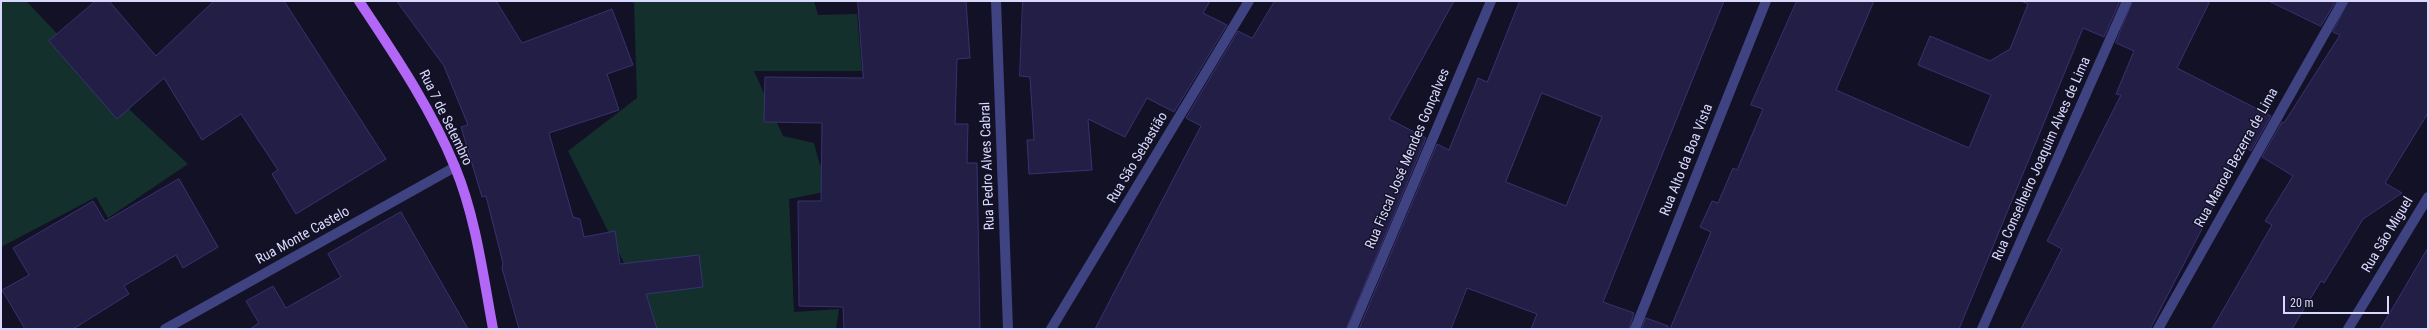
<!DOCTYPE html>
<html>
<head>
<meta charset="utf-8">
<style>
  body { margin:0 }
  #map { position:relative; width:2429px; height:330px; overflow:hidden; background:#131126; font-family:"Roboto Condensed",sans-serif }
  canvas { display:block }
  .frame { position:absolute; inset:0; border:2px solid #d9d9fd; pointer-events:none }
  .scale { position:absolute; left:2283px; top:296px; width:106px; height:18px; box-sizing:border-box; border:2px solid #d9d9fd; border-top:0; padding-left:5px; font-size:12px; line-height:14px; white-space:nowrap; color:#d9d9fd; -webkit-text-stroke:3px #131126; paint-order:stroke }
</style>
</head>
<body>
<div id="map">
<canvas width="2429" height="330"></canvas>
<div class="frame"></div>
<div class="scale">20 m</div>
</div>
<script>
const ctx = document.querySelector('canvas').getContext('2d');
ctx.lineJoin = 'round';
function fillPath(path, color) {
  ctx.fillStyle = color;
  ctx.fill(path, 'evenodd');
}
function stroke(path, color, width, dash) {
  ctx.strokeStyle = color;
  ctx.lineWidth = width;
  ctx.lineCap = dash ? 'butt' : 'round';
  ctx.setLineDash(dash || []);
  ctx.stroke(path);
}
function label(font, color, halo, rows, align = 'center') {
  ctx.font = font + ' "Roboto Condensed",sans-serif';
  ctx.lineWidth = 3;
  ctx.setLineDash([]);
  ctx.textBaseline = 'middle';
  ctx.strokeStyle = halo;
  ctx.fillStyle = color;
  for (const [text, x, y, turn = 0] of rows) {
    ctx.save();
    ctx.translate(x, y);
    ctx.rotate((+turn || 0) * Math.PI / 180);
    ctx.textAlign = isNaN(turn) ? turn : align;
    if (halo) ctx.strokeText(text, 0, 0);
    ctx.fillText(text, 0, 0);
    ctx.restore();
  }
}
fillPath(new Path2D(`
  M1 1H26L134 114 188 164 108 218 96 197 1 247Z
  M628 1H814L818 15 857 14 862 71H754L783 136 814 143 820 165 845 166 839 189 789 199 794 312 839 309 836 329H653L642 299 568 151 637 98 634 3Z`), '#14302c');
const building = new Path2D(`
  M96 1H109L156 56 214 1H284L386 159 296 214 272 174 278 170 241 114 202 140 164 78 117 119 49 41Z
  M397 1H496L522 43 612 9 633 65 607 74 619 110 549 133 573 217 580 219 584 237 615 231 620 264 699 255 703 287 646 294 657 329H519L502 268 503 263 486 196 482 197 461 127 468 125 444 66Z
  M858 1H966L970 58 957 59 955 124H968L967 163H977L980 329H844L843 307 799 306 798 201H821L822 123 764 122 765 77 863 78Z
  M1023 1H1210L1203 13 1227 25 1174 112 1147 98 1125 137 1088 119 1092 170 1029 174 1027 140H1034L1030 77 1020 76Z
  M1275 1H1454L1389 119 1426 138 1346 329H1095L1201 126 1186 118 1238 31 1252 38Z
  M1520 1H1724L1603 302 1634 313 1629 329H1531L1537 314 1467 288 1451 329H1359L1437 144 1449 150 1478 78 1487 82ZM1542 93 1602 117 1566 206 1506 182Z
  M1797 1H1874L1836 90 1969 148 1991 95 1918 65 1930 36 1990 61 2010 49 2028 4 2021 1H2120L2104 37 2083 28 1959 329H1670L1711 232 1700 227 1712 201 1718 203 1733 168 1737 170 1763 109 1751 105Z
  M2133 1H2210L2177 68 2271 116 2251 151 2242 145 2237 151 2212 198 2217 200 2150 329H2021L2062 249 2047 241 2121 95 2116 94 2134 51 2116 43Z
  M2269 1H2336L2321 26Z
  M2349 1H2428V113L2385 183 2402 193 2363 219 2324 283 2321 281 2292 329H2212L2272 225 2265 221 2293 176 2262 157 2282 122 2284 123 2340 35 2333 32Z
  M179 179 218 247 183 268 176 255 124 286 129 294 73 329H25L2 290 29 275 13 248 93 201 105 221Z
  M401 212 468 329H250L259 323 246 301 273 286 286 308 341 277 328 254Z
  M2428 248V329H2380L2398 299Z
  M1646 318 1668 326V329H1642Z`);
fillPath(building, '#231e46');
stroke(building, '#383270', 1);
stroke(new Path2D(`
  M996 1 1008 329
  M165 329 455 167
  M1051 329 1249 1
  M1352 329 1491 1
  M1635 329 1766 1
  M1982 329 2127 1
  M2158 329 2343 1
  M2348 329 2428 197`), '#3f4382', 10);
stroke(new Path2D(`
  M359 1C394 54 431 108 455 167 476 218 483 275 493 329`), '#b367f6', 10);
label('14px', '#d9d9fd', '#131126', [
  ["Rua 7 de Setembro",445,118,64],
  ["Rua São Sebastião",1138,158,-59],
  ["Rua Manoel Bezerra de Lima",2237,158,-61],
  ["Rua Fiscal José Mendes Gonçalves",1408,159,-67],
  ["Rua Conselheiro Joaquim Alves de Lima",2042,159,-66],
  ["Rua Alto da Boa Vista",1687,160,-68],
  ["Rua Pedro Alves Cabral",988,166,-92],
  ["Rua São Miguel",2388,235,-59],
  ["Rua Monte Castelo",303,236,-29]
]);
</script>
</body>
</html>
